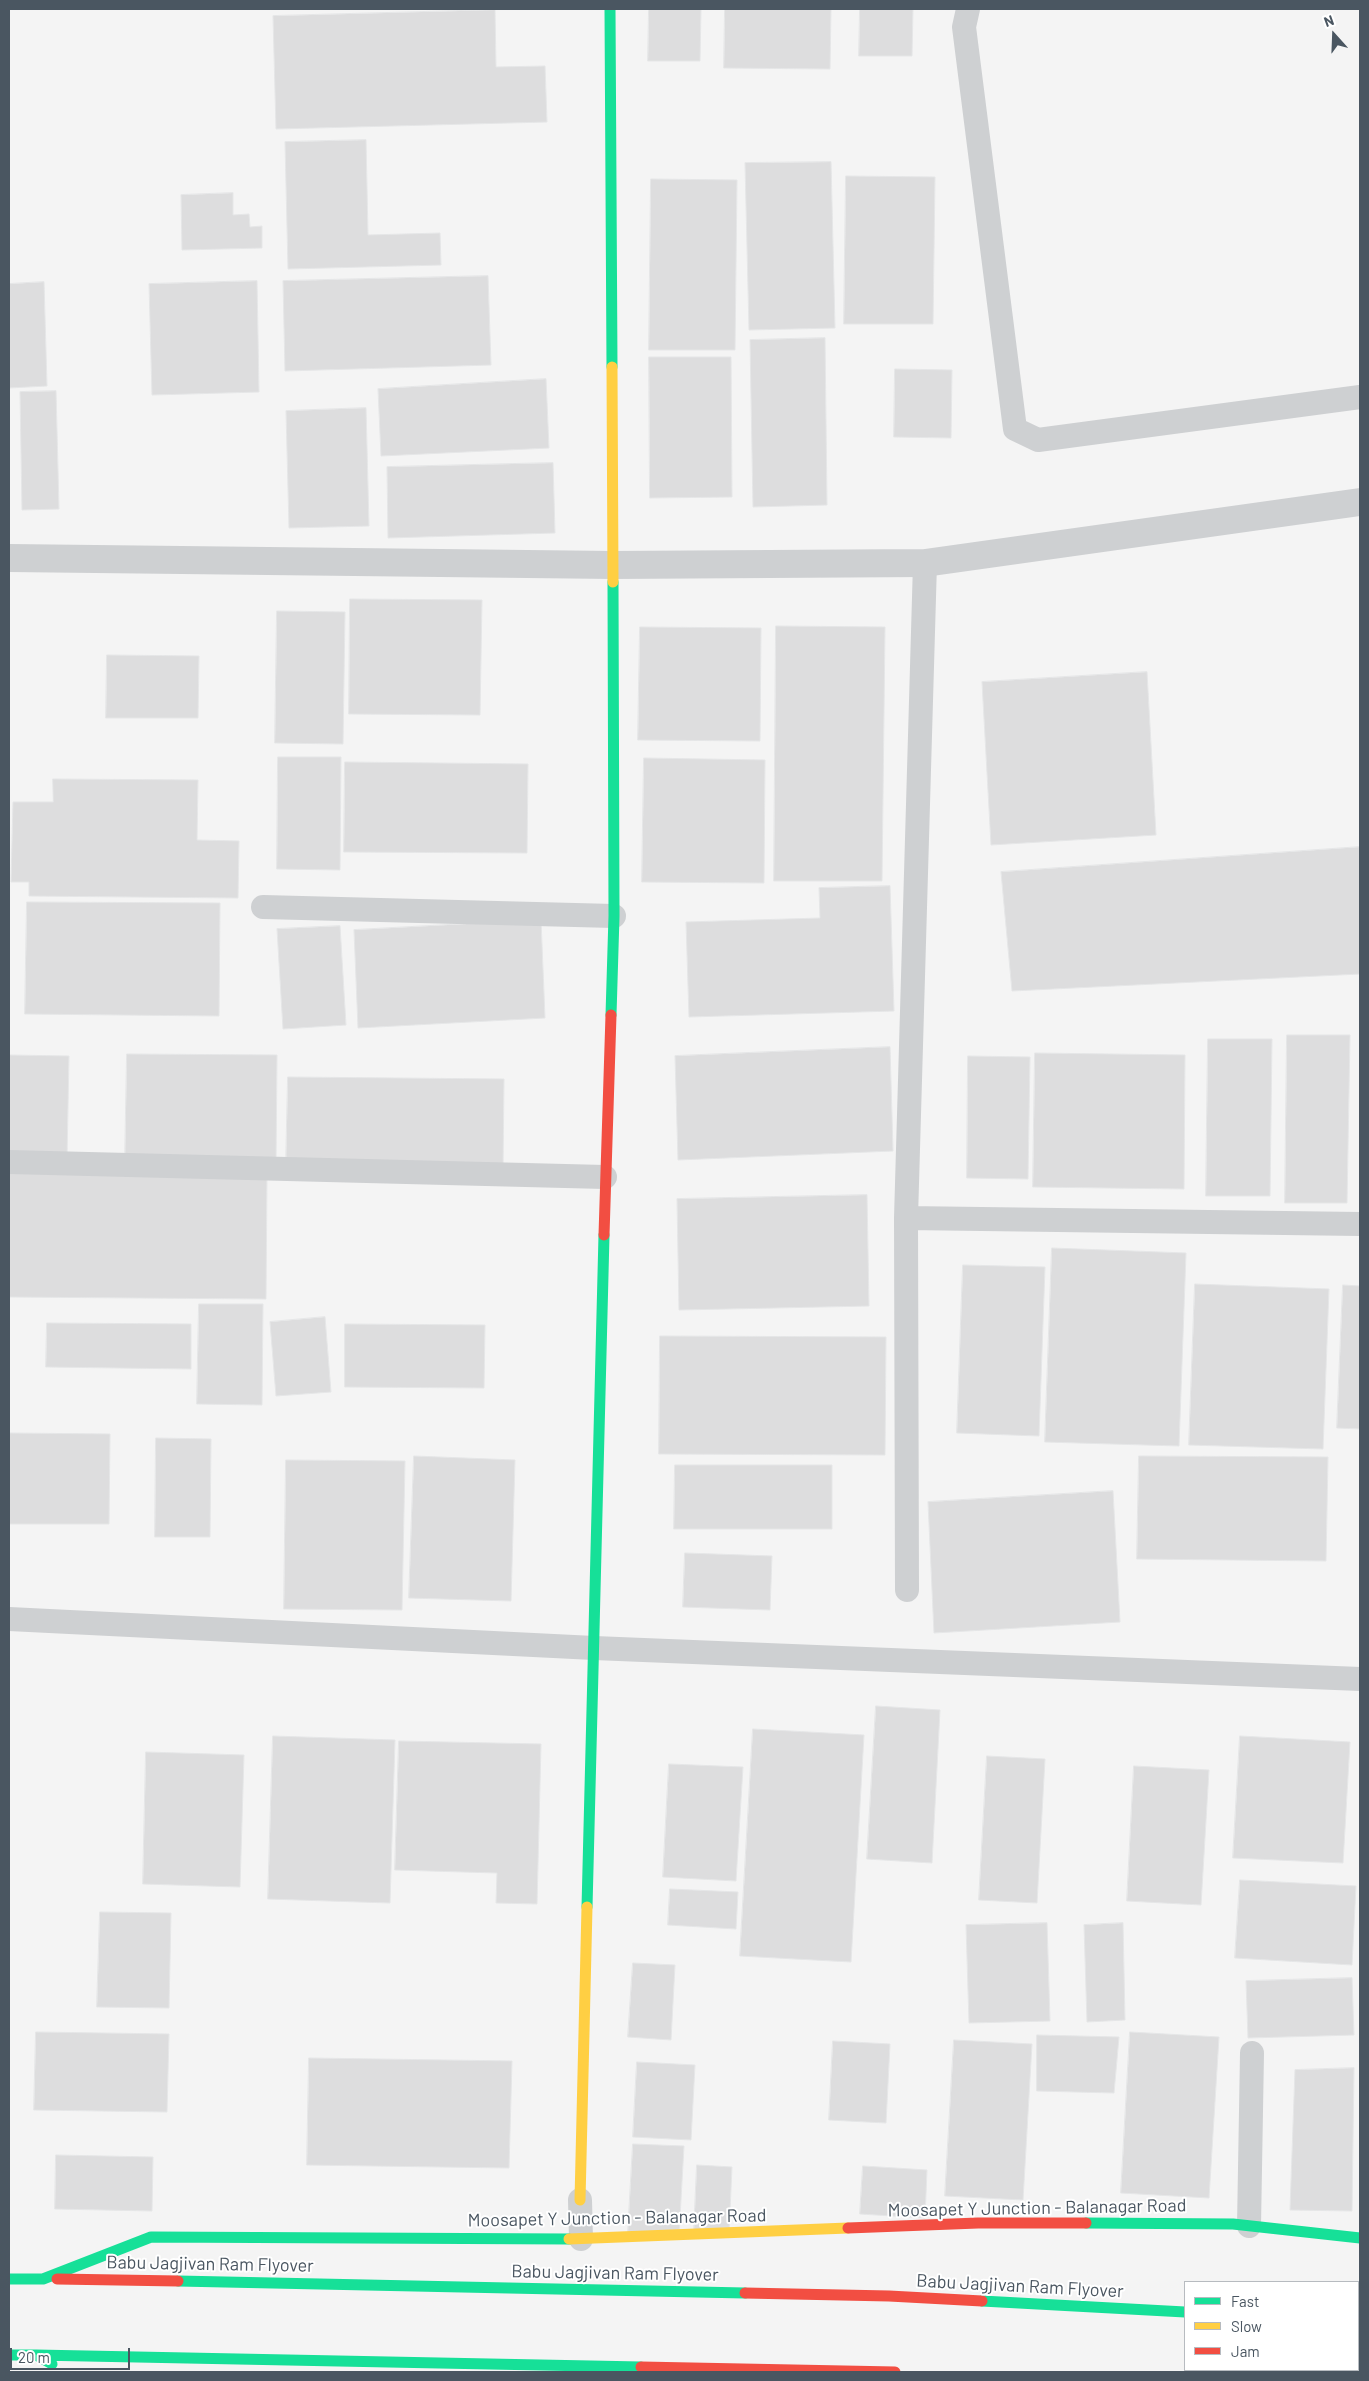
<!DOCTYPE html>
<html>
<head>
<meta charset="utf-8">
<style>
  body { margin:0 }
  #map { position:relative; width:1369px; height:2381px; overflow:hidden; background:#f4f4f4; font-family:Barlow,sans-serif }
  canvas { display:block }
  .frame { position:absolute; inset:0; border:10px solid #4a5661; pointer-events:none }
  .legend { position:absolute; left:1184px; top:2281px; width:175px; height:90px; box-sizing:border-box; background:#fff; border:1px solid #b7bbc0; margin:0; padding:6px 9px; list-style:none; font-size:15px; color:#4a5661 }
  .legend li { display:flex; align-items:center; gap:10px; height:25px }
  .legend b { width:25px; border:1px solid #b7bbc0 }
  .north { position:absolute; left:1309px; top:10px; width:50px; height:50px; -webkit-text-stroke:4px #fff; paint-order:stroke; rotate:340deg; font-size:14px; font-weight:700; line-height:20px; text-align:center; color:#4a5661 }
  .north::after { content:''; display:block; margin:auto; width:18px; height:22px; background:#4a5661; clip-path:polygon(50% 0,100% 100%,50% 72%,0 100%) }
  .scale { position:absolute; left:10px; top:2348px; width:120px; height:22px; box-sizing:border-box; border:2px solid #4a5661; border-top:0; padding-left:6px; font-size:15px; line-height:18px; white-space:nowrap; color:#4a5661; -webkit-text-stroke:4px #fff; paint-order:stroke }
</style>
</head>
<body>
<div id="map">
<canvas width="1369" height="2381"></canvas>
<div class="frame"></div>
<ul class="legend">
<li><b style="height:6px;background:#16e098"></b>Fast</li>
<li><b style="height:6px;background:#ffcf43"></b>Slow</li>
<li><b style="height:6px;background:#f24e42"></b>Jam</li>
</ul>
<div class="north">N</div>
<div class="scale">20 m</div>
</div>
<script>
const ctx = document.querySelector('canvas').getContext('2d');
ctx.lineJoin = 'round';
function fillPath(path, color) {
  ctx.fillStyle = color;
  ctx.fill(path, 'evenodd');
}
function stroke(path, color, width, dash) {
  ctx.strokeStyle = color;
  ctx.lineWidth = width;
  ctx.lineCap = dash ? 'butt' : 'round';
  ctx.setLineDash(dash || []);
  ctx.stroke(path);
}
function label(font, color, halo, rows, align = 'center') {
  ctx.font = font + ' Barlow,sans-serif';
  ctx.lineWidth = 4;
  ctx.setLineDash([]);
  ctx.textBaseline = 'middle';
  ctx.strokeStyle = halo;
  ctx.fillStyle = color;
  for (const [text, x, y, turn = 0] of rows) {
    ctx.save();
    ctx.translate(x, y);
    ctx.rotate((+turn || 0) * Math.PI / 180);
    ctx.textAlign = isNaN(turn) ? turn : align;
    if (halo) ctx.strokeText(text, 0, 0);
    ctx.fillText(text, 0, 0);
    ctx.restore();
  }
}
const building = new Path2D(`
  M649 9H701L700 61H648Z
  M725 9H831L830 69 724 68Z
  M860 9H913L912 56H859Z
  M495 10 496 67 545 66 547 122 276 129 273 16Z
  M366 140 368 235 440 233 441 265 288 269 285 142Z
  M831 162 835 328 749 330 745 163Z
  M846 176 935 177 933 324H844Z
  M651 179 737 180 735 350H649Z
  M233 193V215L249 214 250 227 262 226V248L182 250 181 195Z
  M488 276 491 365 285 371 283 281Z
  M257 281 259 392 152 395 149 284Z
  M44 282 47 386 9 388V284Z
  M825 338 827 505 753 507 750 340Z
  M649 357H731L732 497 650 498Z
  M895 369 952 370 951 438 894 437Z
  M546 379 549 448 381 456 378 389Z
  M56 391 59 509 22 510 20 392Z
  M366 408 369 526 289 528 286 411Z
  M553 463 555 533 388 538 387 467Z
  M350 599 482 600 480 715 349 714Z
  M277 611 345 612 343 744 275 743Z
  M776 626 885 627 882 881H774Z
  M640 627 761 628 760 741 638 740Z
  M107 655 199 656 198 718H106Z
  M1147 672 1156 835 991 845 982 682Z
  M278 757H341L340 870 277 869Z
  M644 758 765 760 764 883 642 882Z
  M345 762 528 764 527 853 344 852Z
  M53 779 198 780 197 840 239 841 238 898 29 896V882H11L13 802H53Z
  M1360 847V974L1012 991 1001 872Z
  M890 886 894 1011 689 1017 686 922 820 918 819 888Z
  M27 902 220 903 219 1016 25 1014Z
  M541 920 545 1018 358 1028 354 930Z
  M340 926 346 1025 283 1029 277 929Z
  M1287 1035H1350L1347 1203H1285Z
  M1208 1039H1272L1270 1196H1206Z
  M890 1047 893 1151 678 1160 675 1056Z
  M1035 1053 1185 1055 1184 1189 1033 1187Z
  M127 1054 277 1055 276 1163 125 1162Z
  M9 1055 69 1056 67 1158 9 1157Z
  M968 1056 1030 1057 1028 1179 967 1178Z
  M288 1077 504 1079 503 1168 286 1166Z
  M9 1170 267 1173 266 1299 9 1297Z
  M867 1195 869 1306 679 1310 677 1199Z
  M1052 1248 1186 1253 1179 1446 1045 1442Z
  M963 1265 1045 1267 1039 1436 957 1433Z
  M1195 1284 1329 1289 1323 1449 1189 1445Z
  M1343 1285 1360 1286V1429L1337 1428Z
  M199 1304H263L262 1405 197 1404Z
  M325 1317 331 1392 276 1396 270 1322Z
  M47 1323 191 1324V1369L46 1367Z
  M345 1324 485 1325 484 1388 345 1387Z
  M660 1336 886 1337 885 1455 659 1454Z
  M9 1433 110 1434 109 1524H9Z
  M156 1438 211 1439 210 1537H155Z
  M414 1456 515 1460 511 1601 409 1598Z
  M1139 1456 1328 1457 1326 1561 1137 1559Z
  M286 1460 405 1461 402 1610 284 1609Z
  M675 1465H832V1529H674Z
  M1113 1491 1120 1622 934 1633 928 1502Z
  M685 1553 772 1556 770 1610 683 1607Z
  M876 1706 940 1710 932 1863 867 1859Z
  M753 1729 864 1735 851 1962 740 1956Z
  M273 1736 395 1740 390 1903 268 1899Z
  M1240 1736 1350 1742 1343 1863 1233 1858Z
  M399 1741 541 1744 537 1904 496 1903 497 1873 395 1870Z
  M146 1752 244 1755 240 1887 143 1884Z
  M987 1756 1045 1759 1037 1903 979 1900Z
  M669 1764 743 1767 736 1881 663 1877Z
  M1134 1766 1209 1770 1201 1905 1127 1901Z
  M1240 1880 1356 1886 1352 1965 1235 1958Z
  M670 1889 738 1892 736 1929 668 1925Z
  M100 1912 171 1913 169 2008 97 2007Z
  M1047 1923 1050 2021 969 2023 966 1925Z
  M1123 1923 1125 2020 1087 2022 1084 1925Z
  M633 1963 675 1965 671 2040 628 2037Z
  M1352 1978 1354 2035 1248 2038 1246 1981Z
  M36 2032 169 2034 167 2112 34 2110Z
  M1130 2032 1219 2037 1209 2198 1121 2193Z
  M1037 2035 1119 2037 1114 2093 1037 2091Z
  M954 2040 1032 2044 1023 2200 945 2196Z
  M833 2041 890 2044 886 2123 829 2120Z
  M309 2058 512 2061 509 2168 307 2165Z
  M637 2062 695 2065 691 2140 633 2137Z
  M1354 2068 1352 2211 1290 2210 1295 2070Z
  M633 2144 684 2146 679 2235 628 2232Z
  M56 2155 153 2157 152 2211 55 2209Z
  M697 2165 732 2167 729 2233 694 2231Z
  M863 2166 927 2170 925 2218 860 2214Z`);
fillPath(building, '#ddddde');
stroke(building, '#e5e6e7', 1);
stroke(new Path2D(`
  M968 9 964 27 1015 429 1038 440 1360 397
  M925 563 906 1218 1360 1224
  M263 907 614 916
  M9 1162 605 1177
  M906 1218 907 1590
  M9 1619 594 1648 1360 1679
  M580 2200 581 2239
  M1249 2226 1252 2053`), '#ced0d2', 24);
stroke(new Path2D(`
  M9 558 613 565 925 563 1360 502`), '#ced0d2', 28);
stroke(new Path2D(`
  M610 9 612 367
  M611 1015 614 916 613 582
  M587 1907 604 1235
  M1086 2223 1233 2224 1360 2238
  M9 2279H43L151 2237 569 2239
  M178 2281 745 2293
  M982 2301 1185 2312
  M9 2355H36L52 2364
  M36 2355 641 2367`), '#16e098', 11);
stroke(new Path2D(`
  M612 367 613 582
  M580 2200 587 1907
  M569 2239 848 2228
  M1358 2321H1360`), '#ffcf43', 11);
stroke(new Path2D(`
  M604 1235 611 1015
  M848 2228 978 2223H1086
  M57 2279 178 2281
  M745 2293 889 2296 982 2301
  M641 2367 895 2372`), '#f24e42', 11);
label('18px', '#4a5661', '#fff', [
  ["Moosapet Y Junction - Balanagar Road",1037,2208,-1],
  ["Moosapet Y Junction - Balanagar Road",617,2218,-1],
  ["Babu Jagjivan Ram Flyover",210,2264,1],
  ["Babu Jagjivan Ram Flyover",615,2273,1],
  ["Babu Jagjivan Ram Flyover",1020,2286,3]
]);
</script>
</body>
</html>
